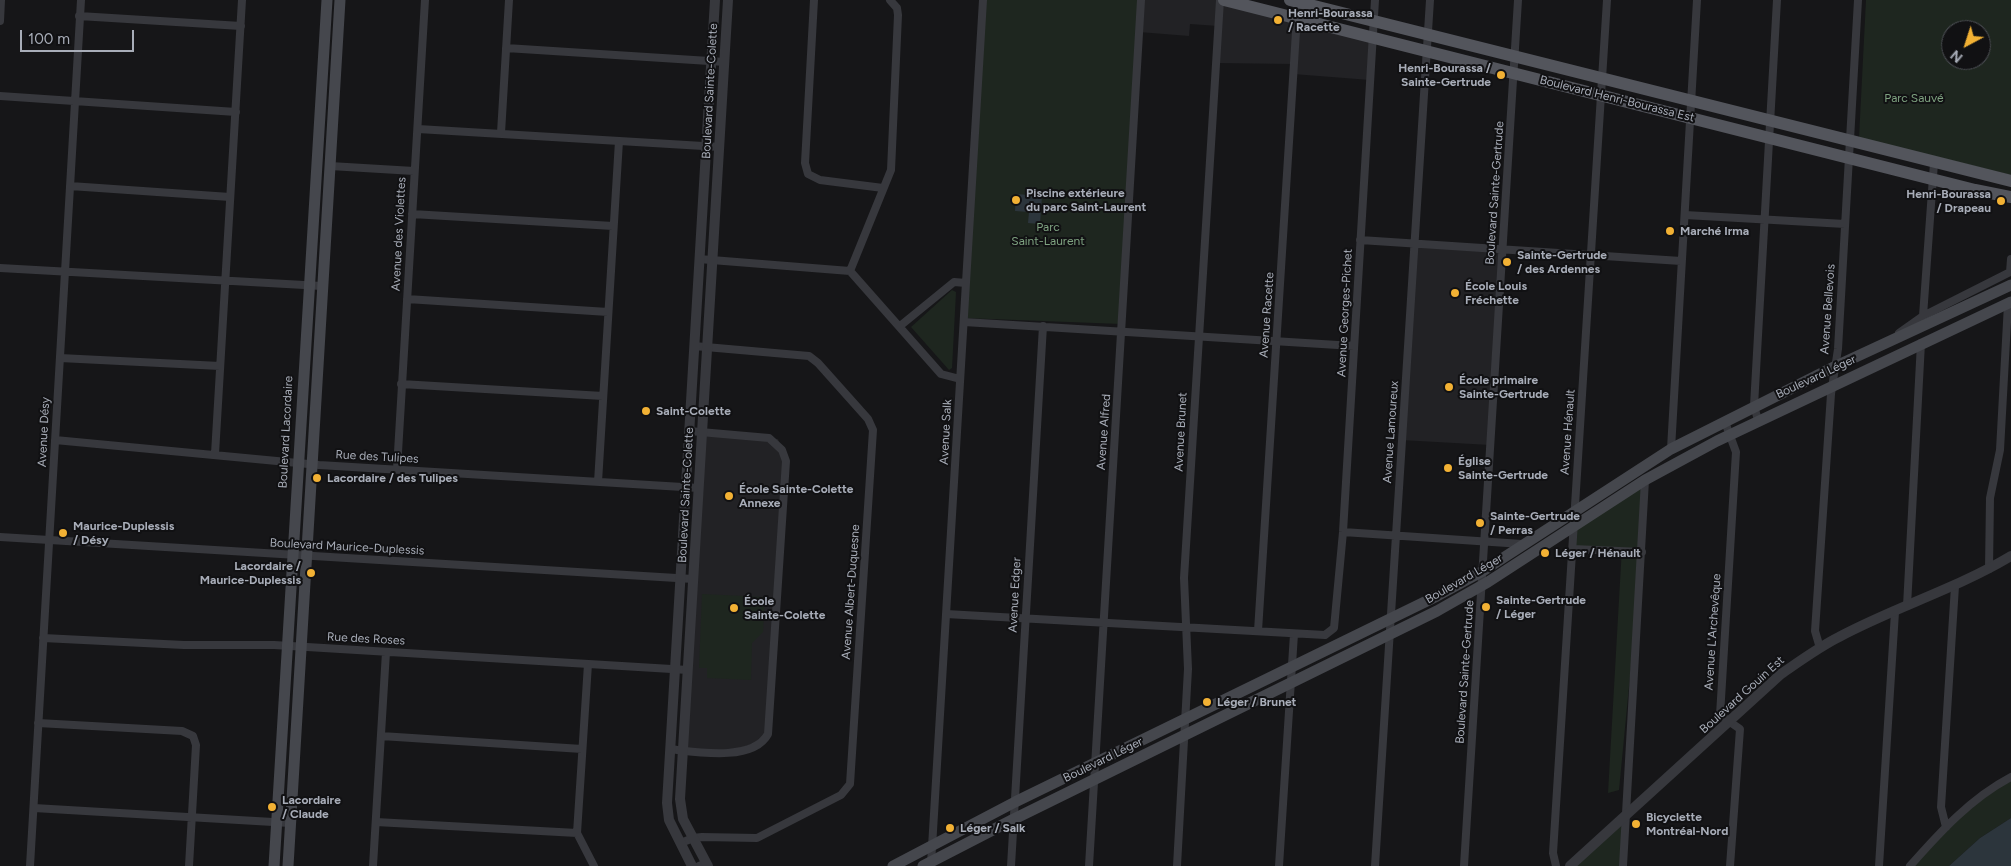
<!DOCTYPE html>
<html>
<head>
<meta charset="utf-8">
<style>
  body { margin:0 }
  #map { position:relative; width:2011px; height:866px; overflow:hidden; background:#161618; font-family:Figtree,sans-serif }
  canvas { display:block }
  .north { position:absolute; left:1941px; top:20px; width:50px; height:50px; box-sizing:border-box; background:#111113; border:1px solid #4d4f55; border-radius:50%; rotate:220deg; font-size:14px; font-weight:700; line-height:20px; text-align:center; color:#a8adb8 }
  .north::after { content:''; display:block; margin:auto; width:18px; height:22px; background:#f2b134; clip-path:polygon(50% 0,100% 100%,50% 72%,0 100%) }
  .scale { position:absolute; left:20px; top:30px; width:114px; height:22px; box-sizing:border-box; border:2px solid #a8adb8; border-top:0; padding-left:6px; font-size:15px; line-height:18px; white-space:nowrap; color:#a8adb8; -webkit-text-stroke:4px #111113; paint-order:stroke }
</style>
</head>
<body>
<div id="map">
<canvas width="2011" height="866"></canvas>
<div class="north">N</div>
<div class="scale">100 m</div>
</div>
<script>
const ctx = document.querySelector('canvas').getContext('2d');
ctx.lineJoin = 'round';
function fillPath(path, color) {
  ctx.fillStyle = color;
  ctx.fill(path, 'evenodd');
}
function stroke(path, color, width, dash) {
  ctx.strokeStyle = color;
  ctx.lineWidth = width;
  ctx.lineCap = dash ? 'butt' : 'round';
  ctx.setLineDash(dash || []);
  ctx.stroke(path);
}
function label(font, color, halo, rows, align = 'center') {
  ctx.font = font + ' Figtree,sans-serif';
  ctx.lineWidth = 4;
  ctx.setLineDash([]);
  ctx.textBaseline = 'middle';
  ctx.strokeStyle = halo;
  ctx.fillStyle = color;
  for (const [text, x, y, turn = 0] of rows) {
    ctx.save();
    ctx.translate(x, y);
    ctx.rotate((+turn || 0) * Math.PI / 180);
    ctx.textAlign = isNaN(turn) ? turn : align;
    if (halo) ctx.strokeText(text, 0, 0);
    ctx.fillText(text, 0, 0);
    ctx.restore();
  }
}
fillPath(new Path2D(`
  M1141 0H1226L1373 37 1370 80 1293 74V64L1216 63 1218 26 1190 24 1189 36 1139 32Z
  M1414 243 1502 248 1490 445 1401 440Z
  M702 432 778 439 786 461 765 739 727 753 683 750Z`), '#222225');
fillPath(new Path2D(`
  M985 0H1139L1121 324 964 318Z
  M1866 0H2011V175L1859 138ZM1951 30H1981V60H1951Z
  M952 290 956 292 952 368 949 370 911 327Z
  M1645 480 1642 552 1619 790 1608 793 1622 547 1573 549 1575 526Z
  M702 594 765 597 763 632 752 643 751 680 707 678V668H699Z
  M2011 777V818L1980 838 1949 866H1906L1946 827Z
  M1624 812 1620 866H1570Z`), '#1e261f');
fillPath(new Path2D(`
  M1016 194 1042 196 1040 224 1028 223 1029 212 1015 211Z
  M2011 818V866H1949L1980 838Z`), '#2c353c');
stroke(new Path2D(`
  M814 0 805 163 808 174 820 180 883 188
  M79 16 241 26
  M0 21 1 0
  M506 48 725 62
  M0 96 236 112
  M418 129 720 147
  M501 133 509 0
  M330 166 414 171
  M70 186 230 197
  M412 214 613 226
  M1685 215 1845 224
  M1360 240 1681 261
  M699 259 850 271 941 374 960 379
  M0 268 322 286
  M850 271 891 170 898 15 897 8 890 0
  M407 299 608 312
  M1923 316 1934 163
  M964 322 1354 346
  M900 326 954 282 966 283
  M1899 333 1923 316 2010 272 2011 259
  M60 358 220 366
  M401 384 603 396
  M1758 420 1754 406 1777 0
  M1725 422 1736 452 1720 715 1740 729 1730 866
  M55 440 319 465 699 488
  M1671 449 1697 0
  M215 454 242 0
  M397 469 425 0
  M598 482 619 141
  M1343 532 1522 544
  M0 537 693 579
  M1573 549 1642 552
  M1989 569 1990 498 2000 450 2008 304
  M1907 606 1921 343
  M946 614 1325 635 1334 628 1343 532 1375 0
  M1258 631 1298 0
  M43 638 184 645H274L688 670
  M1820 648 1815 631 1831 394 1838 349 1858 0
  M588 664 577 833 594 866
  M38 723 182 731 193 736 196 745 189 866
  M381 736 582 749
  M670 749C696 752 753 762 768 734L786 461 782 450 769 438 689 431
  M34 808 290 823
  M376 822 577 833
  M1946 827 1941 807 1955 586
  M681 843 693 838 702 837 757 838 841 795 850 784 873 430 868 419 818 363 809 356 694 346
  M931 864 983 0
  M30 866 81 0
  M373 866 386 652
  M699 866 706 863
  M1011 866 1043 326
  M1089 866 1141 0
  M1177 866 1188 669 1184 578 1220 0
  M1279 866 1294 634
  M1375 866 1430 0
  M1464 866 1518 0
  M1556 866 1553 853 1607 0
  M1623 866 1645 480
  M1879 866 1895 612
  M1910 866C1940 832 1971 798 2011 777`), '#37383d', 8);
stroke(new Path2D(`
  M692 866 669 820 667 803 715 0
  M708 866 683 819 680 799 728 0
  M1570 866 1781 674C1800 661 1819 647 1839 637 1895 607 1956 589 2011 556`), '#37383d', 10);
stroke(new Path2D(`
  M274 866 327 0
  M288 866 340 0
  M893 866 1015 802 1437 596 1483 571 1671 449 1834 367 2011 285
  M923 866 1012 820 1437 611 1488 582 1645 480 1717 441 2011 302`), '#45474d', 11);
stroke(new Path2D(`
  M1224 0 1975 190 2011 197
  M1290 0 2011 181`), '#53555c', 12);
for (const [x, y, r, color] of [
  [1278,20,5,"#f2b134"],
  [1501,75,5,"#f2b134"],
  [1016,200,5,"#f2b134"],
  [2001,201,5,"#f2b134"],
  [1670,231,5,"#f2b134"],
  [1507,262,5,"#f2b134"],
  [1455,293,5,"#f2b134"],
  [1449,387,5,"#f2b134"],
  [646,411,5,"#f2b134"],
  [1448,468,5,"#f2b134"],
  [317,478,5,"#f2b134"],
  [729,496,5,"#f2b134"],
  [1480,523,5,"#f2b134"],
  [63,533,5,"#f2b134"],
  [1545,553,5,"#f2b134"],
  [311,573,5,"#f2b134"],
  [1486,607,5,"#f2b134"],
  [734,608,5,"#f2b134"],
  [1207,702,5,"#f2b134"],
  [272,807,5,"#f2b134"],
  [1636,824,5,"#f2b134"],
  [950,828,5,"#f2b134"]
]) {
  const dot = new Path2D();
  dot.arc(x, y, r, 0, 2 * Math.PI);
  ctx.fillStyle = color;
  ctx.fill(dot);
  stroke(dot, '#111113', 2);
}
label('bold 12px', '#a8adb8', '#111113', [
  ["Henri-Bourassa",1288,13],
  ["/ Racette",1288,27],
  ["Henri-Bourassa /",1491,68,"right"],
  ["Sainte-Gertrude",1491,82,"right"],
  ["Piscine extérieure",1026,193],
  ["du parc Saint-Laurent",1026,207],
  ["Henri-Bourassa",1991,194,"right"],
  ["/ Drapeau",1991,208,"right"],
  ["Marché Irma",1680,231],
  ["Sainte-Gertrude",1517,255],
  ["/ des Ardennes",1517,269],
  ["École Louis",1465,286],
  ["Fréchette",1465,300],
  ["École primaire",1459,380],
  ["Sainte-Gertrude",1459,394],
  ["Saint-Colette",656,411],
  ["Église",1458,461],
  ["Sainte-Gertrude",1458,475],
  ["Lacordaire / des Tulipes",327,478],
  ["École Sainte-Colette",739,489],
  ["Annexe",739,503],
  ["Sainte-Gertrude",1490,516],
  ["/ Perras",1490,530],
  ["Maurice-Duplessis",73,526],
  ["/ Désy",73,540],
  ["Léger / Hénault",1555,553],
  ["Lacordaire /",301,566,"right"],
  ["Maurice-Duplessis",301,580,"right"],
  ["Sainte-Gertrude",1496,600],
  ["/ Léger",1496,614],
  ["École",744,601],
  ["Sainte-Colette",744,615],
  ["Léger / Brunet",1217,702],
  ["Lacordaire",282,800],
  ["/ Claude",282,814],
  ["Bicyclette",1646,817],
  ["Montréal-Nord",1646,831],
  ["Léger / Salk",960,828]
], 'left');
label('12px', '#a8adb8', '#111113', [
  ["Boulevard Sainte-Colette",710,91,-87],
  ["Boulevard Henri-Bourassa Est",1617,99,14],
  ["Boulevard Sainte-Gertrude",1495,193,-86],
  ["Avenue des Violettes",399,234,-87],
  ["Avenue Bellevois",1828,309,-86],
  ["Avenue Georges-Pichet",1345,313,-87],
  ["Avenue Racette",1267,315,-86],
  ["Boulevard Léger",1816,377,-25],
  ["Avenue Désy",44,432,-87],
  ["Boulevard Lacordaire",286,432,-87],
  ["Avenue Salk",946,432,-87],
  ["Avenue Alfred",1104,432,-86],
  ["Avenue Brunet",1181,432,-87],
  ["Avenue Lamoureux",1391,432,-86],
  ["Avenue Hénault",1568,432,-86],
  ["Rue des Tulipes",377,457,3],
  ["Boulevard Sainte-Colette",686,495,-87],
  ["Boulevard Maurice-Duplessis",347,547,3],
  ["Boulevard Léger",1464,579,-30],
  ["Avenue Albert-Duquesne",851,592,-86],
  ["Avenue Edger",1015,595,-87],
  ["Avenue L'Archevêque",1713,632,-86],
  ["Rue des Roses",366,639,3],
  ["Boulevard Sainte-Gertrude",1465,672,-86],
  ["Boulevard Gouin Est",1742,695,-42],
  ["Boulevard Léger",1103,760,-26]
]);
label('12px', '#7fa381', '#111113', [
  ["Parc Sauvé",1914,98],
  ["Parc",1048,227],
  ["Saint-Laurent",1048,241]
]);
</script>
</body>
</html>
